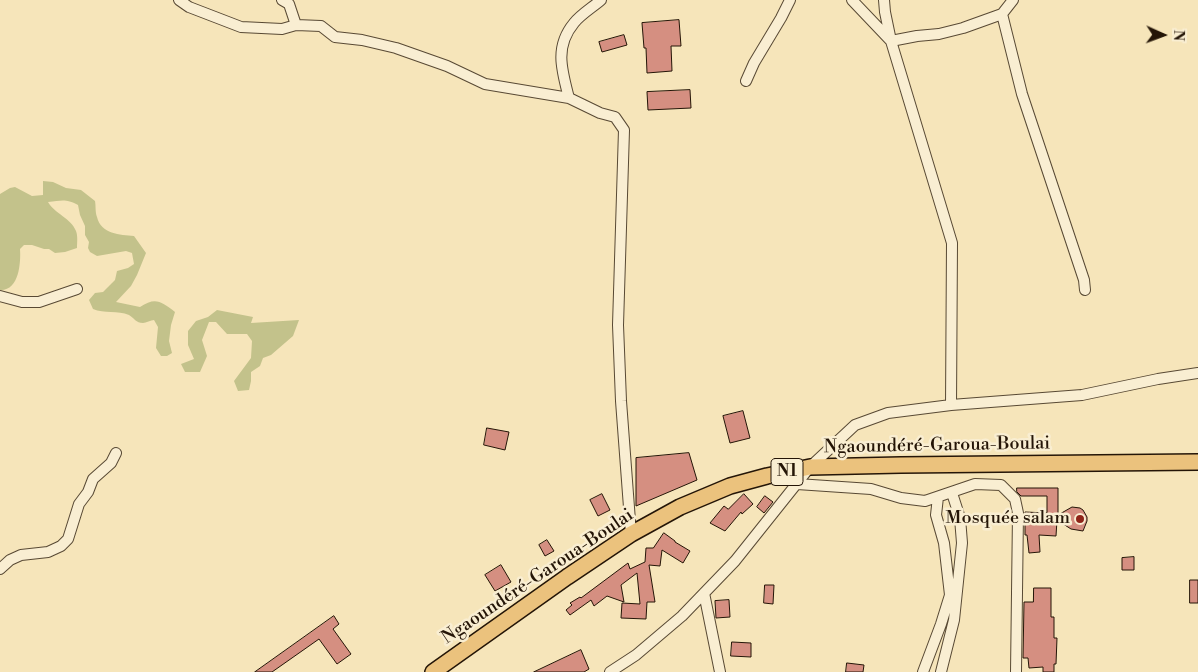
<!DOCTYPE html>
<html>
<head>
<meta charset="utf-8">
<style>
  body { margin:0 }
  #map { position:relative; width:1198px; height:672px; overflow:hidden; background:#f6e5ba; font-family:"Libre Bodoni",serif }
  canvas { display:block }
  .north { position:absolute; left:1138px; top:10px; width:50px; height:50px; -webkit-text-stroke:4px #f9eed2; paint-order:stroke; rotate:92deg; font-size:14px; font-weight:700; line-height:20px; text-align:center; color:#241507 }
  .north::after { content:''; display:block; margin:auto; width:18px; height:22px; background:#241507; clip-path:polygon(50% 0,100% 100%,50% 72%,0 100%) }
</style>
</head>
<body>
<div id="map">
<canvas width="1198" height="672"></canvas>
<div class="north">N</div>
</div>
<script>
const ctx = document.querySelector('canvas').getContext('2d');
ctx.lineJoin = 'round';
function fillPath(path, color) {
  ctx.fillStyle = color;
  ctx.fill(path, 'evenodd');
}
function stroke(path, color, width, dash) {
  ctx.strokeStyle = color;
  ctx.lineWidth = width;
  ctx.lineCap = dash ? 'butt' : 'round';
  ctx.setLineDash(dash || []);
  ctx.stroke(path);
}
function label(font, color, halo, rows, align = 'center') {
  ctx.font = font + ' "Libre Bodoni",serif';
  ctx.lineWidth = 5;
  ctx.setLineDash([]);
  ctx.textBaseline = 'middle';
  ctx.strokeStyle = halo;
  ctx.fillStyle = color;
  for (const [text, x, y, turn = 0] of rows) {
    ctx.save();
    ctx.translate(x, y);
    ctx.rotate((+turn || 0) * Math.PI / 180);
    ctx.textAlign = isNaN(turn) ? turn : align;
    if (halo) ctx.strokeText(text, 0, 0);
    ctx.fillText(text, 0, 0);
    ctx.restore();
  }
}
fillPath(new Path2D(`
  M43 181 53 182 66 188 81 190 95 201C96 206 95 212 97 217 101 234 120 235 134 236L146 253 137 275 131 286 116 302 140 307C155 297 161 301 175 312L171 325 169 341 172 353 167 356H161L156 348 158 327 154 320C151 320 146 323 143 323 136 323 134 318 129 315 118 310 104 314 93 309L89 300 95 293 103 292 115 280 117 271 128 268 134 264 132 253 126 251 97 256 90 252 88 248 89 242 85 235V226L80 215 78 205C65 198 61 201 48 202 55 214 71 218 76 231 78 236 77 243 77 248L65 252 55 253 49 249H44L32 245H24L20 249C21 263 19 291 0 290V194L10 188 15 187 32 196 43 195Z
  M217 310 253 317 251 323 299 320 293 336 271 355 263 358 260 366 251 372V381L249 390 238 391 234 381 251 358 252 341 247 334H227L216 322H209L202 340 207 356 200 372H185L181 364 194 359 188 345V331L196 321 208 317Z`), '#c3c28b');
const building = new Path2D(`
  M679 20 681 46H671L672 71 647 73 646 48H644L642 23Z
  M624 35 627 45 602 52 599 42Z
  M690 90 691 108 648 110 647 92Z
  M743 411 750 438 730 443 723 416Z
  M487 428 509 432 505 450 484 445Z
  M689 453 697 480 636 506V458Z
  M1017 488H1058V515L1072 507 1080 508 1083 510 1087 517V521L1083 531 1071 529 1057 520 1056 536 1039 535 1040 552 1029 553 1027 535H1025V512L1047 513V496H1021L1017 492Z
  M602 494 610 510 598 516 590 500Z
  M744 494 753 504 742 514 741 512 725 531 710 523 724 506 728 509Z
  M765 496 773 502 764 513 757 507Z
  M664 533 675 541V542L690 551 683 563 662 550 660 566 649 565 655 602H647L646 619 621 618 622 603 640 604 637 573 621 585 624 602 607 596 594 606 591 600 570 615 566 610 572 605 570 603 580 597 581 598 628 563 630 569 645 562 646 548H653Z
  M547 540 554 551 545 556 539 545Z
  M1134 557V570H1122V558Z
  M501 565 511 582 495 591 485 575Z
  M1190 580H1198V603H1190Z
  M765 585H774L773 604 764 603Z
  M1034 588H1051V617H1054V638H1057L1056 664H1054V672H1043V667L1029 668 1028 658H1023L1024 602H1033Z
  M729 600 730 617 716 618 715 601Z
  M334 616 339 624 333 629 351 654 337 664 319 639 272 672H255Z
  M732 642 751 643V657L731 656Z
  M581 650 589 669 584 672H534Z
  M847 663 864 665 863 672H846Z`);
fillPath(building, '#d58f81');
stroke(building, '#241507', 1);
const minor = new Path2D(`
  M179 0 189 7 241 27 282 29 296 25 321 26 335 37 362 40 396 48 447 66 485 84 569 98 600 113 615 117 624 130 618 325 621 401 631 534
  M282 0 289 4 296 25
  M852 0 891 41 917 36 939 34 963 28 1002 14 1013 0
  M884 0 885 12 891 41 952 243 951 405
  M1002 14 1022 94 1084 280 1085 290
  M746 81 754 63 781 18 790 0
  M569 98C562 71 554 47 574 23 580 15 593 7 601 0
  M0 296 22 302H39L77 289
  M797 484 871 489 901 498 925 501 975 484 1001 485 1015 499 1018 513 1016 672
  M0 569 10 560 21 555 48 552 61 546 68 539 79 504 88 492 93 479 111 463 116 453
  M704 593 720 672
  M610 672 636 655 682 616 735 561 810 467 855 425 888 413 951 405 1082 395 1158 379 1198 373
  M923 672 941 624 950 595 944 543 936 515 938 497
  M941 672 954 620 962 543 960 518 952 493`);
const highway = new Path2D(`
  M433 672 567 577 631 534 680 507 730 486 767 476 810 467 901 465 1198 462`);
stroke(minor, '#584934', 12);
stroke(highway, '#241507', 18);
stroke(minor, '#f9eed2', 10);
stroke(highway, '#ebc27d', 15);
for (const [x, y, r, color] of [
  [1080,519,5,"#8f2418"]
]) {
  const dot = new Path2D();
  dot.arc(x, y, r, 0, 2 * Math.PI);
  ctx.fillStyle = color;
  ctx.fill(dot);
  stroke(dot, '#f9eed2', 2);
}
for (const [x, y, w] of [
  [787,472,32]
]) {
  const box = new Path2D();
  box.roundRect(x - w / 2, y - 13.5, w, 27, 4);
  ctx.fillStyle = '#f9eed2';
  ctx.fill(box);
  stroke(box, '#241507', 1);
}
label('bold 16px', '#241507', null, [
  ["N1",787,472]
]);
label('18px', '#241507', '#f9eed2', [
  ["Ngaoundéré-Garoua-Boulai",937,446,-1],
  ["Ngaoundéré-Garoua-Boulai",538,577,-34]
]);
label('18px', '#241507', '#f9eed2', [
  ["Mosquée salam",1070,519]
], 'right');
</script>
</body>
</html>
